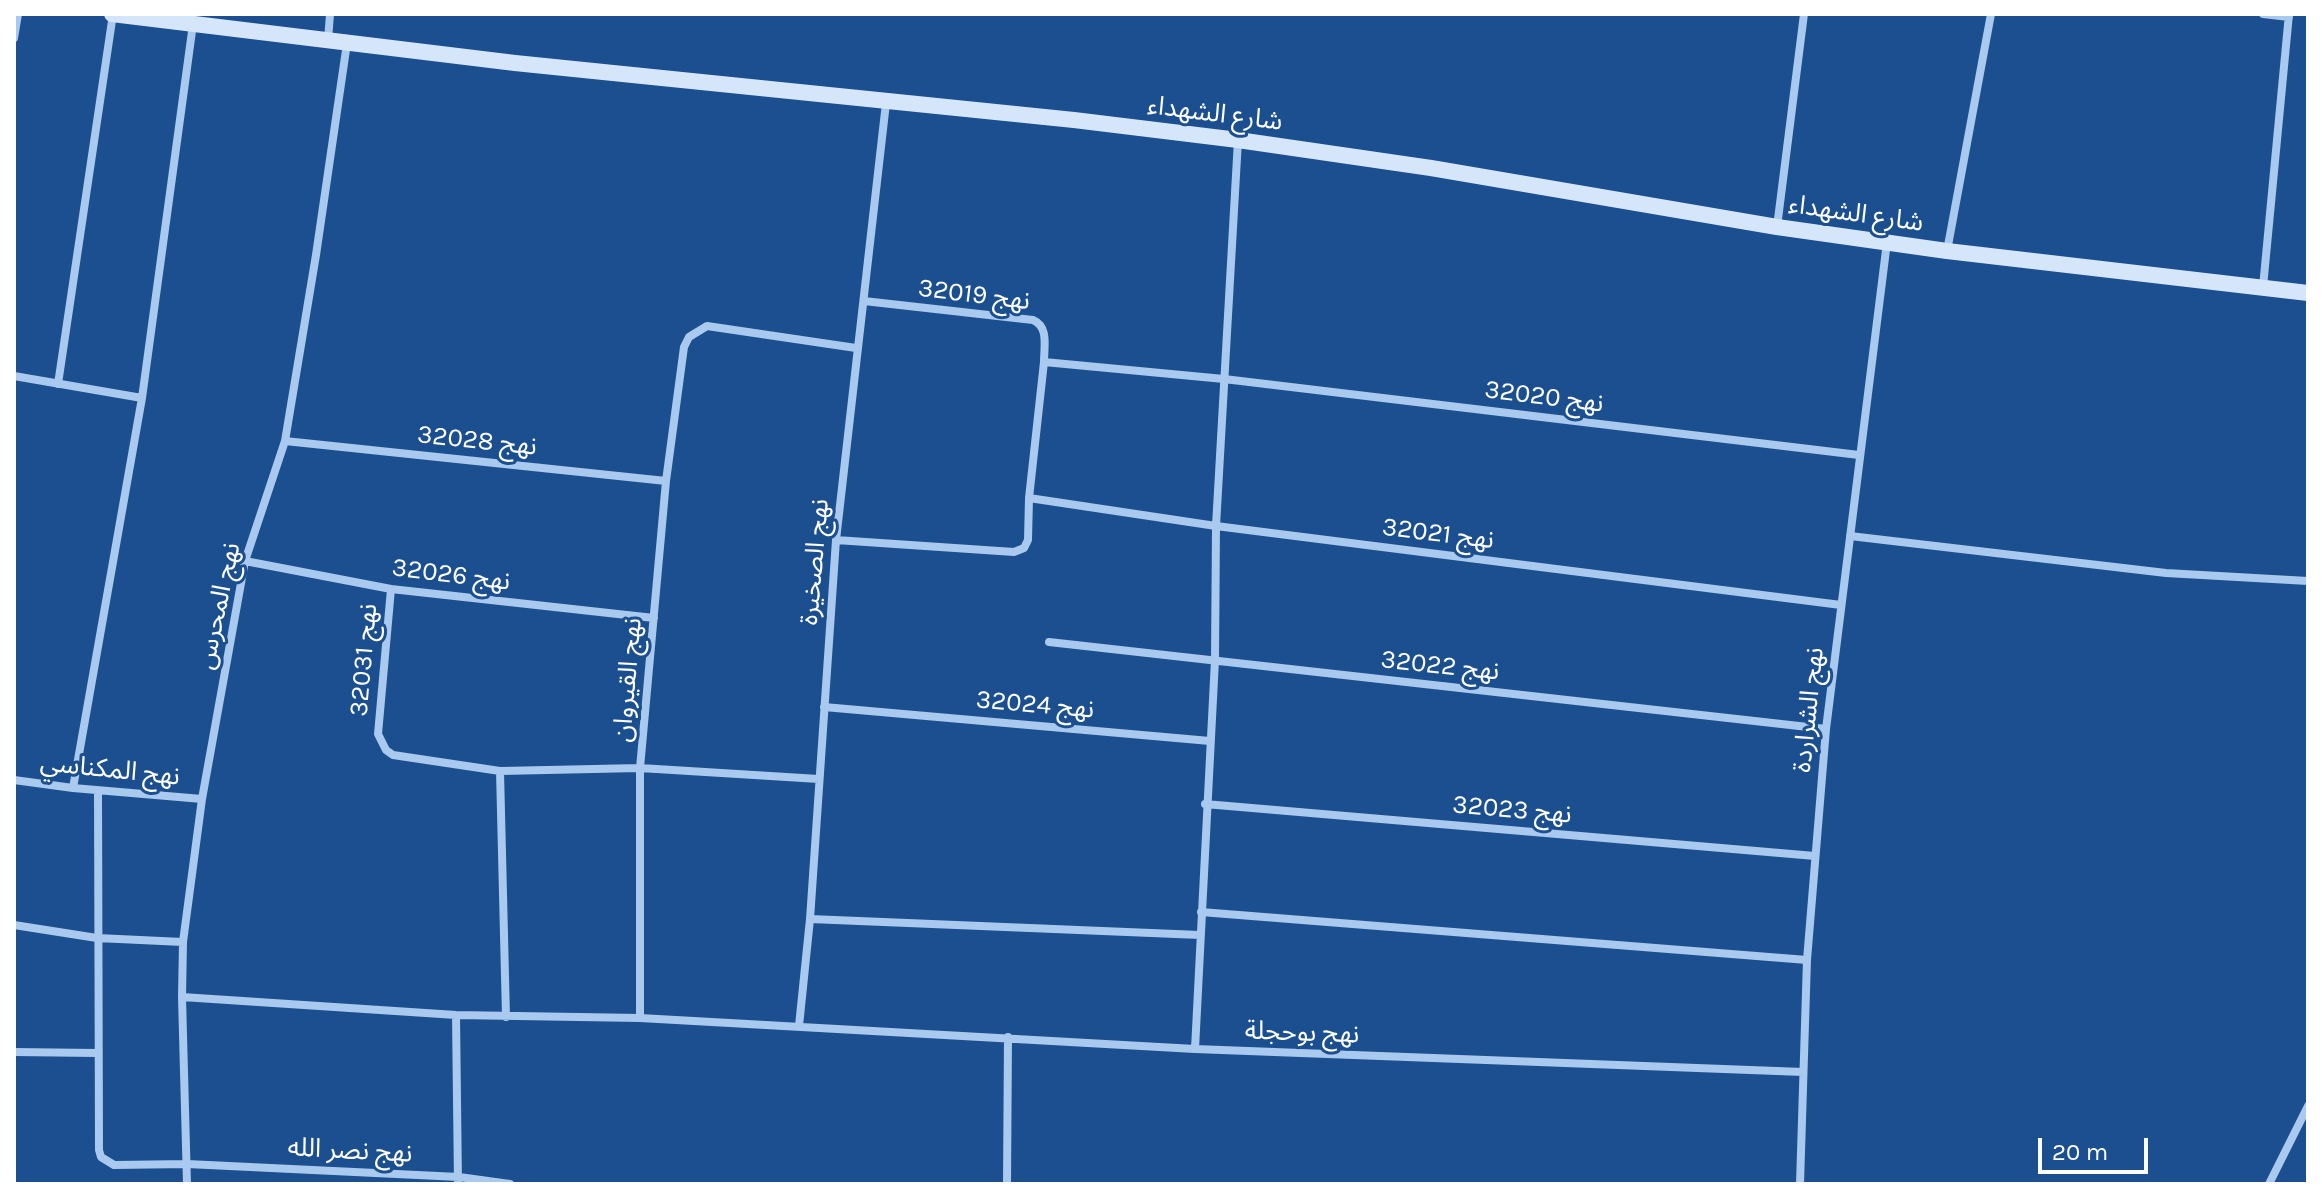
<!DOCTYPE html>
<html>
<head>
<meta charset="utf-8">
<style>
  body { margin:0 }
  #map { position:relative; width:2322px; height:1198px; overflow:hidden; background:#1b4f8f; font-family:Karla,sans-serif }
  canvas { display:block }
  .frame { position:absolute; inset:0; border:16px solid #fff; pointer-events:none }
  .scale { position:absolute; left:2038px; top:1138px; width:110px; height:36px; box-sizing:border-box; border:4px solid #fff; border-top:0; padding-left:10px; font-size:24px; line-height:28px; white-space:nowrap; color:#fff; -webkit-text-stroke:6px #1b4f8f; paint-order:stroke }
</style>
</head>
<body>
<div id="map">
<canvas width="2322" height="1198"></canvas>
<div class="frame"></div>
<div class="scale">20 m</div>
</div>
<script>
const ctx = document.querySelector('canvas').getContext('2d');
ctx.lineJoin = 'round';
function stroke(path, color, width, dash) {
  ctx.strokeStyle = color;
  ctx.lineWidth = width;
  ctx.lineCap = dash ? 'butt' : 'round';
  ctx.setLineDash(dash || []);
  ctx.stroke(path);
}
function label(font, color, halo, rows, align = 'center') {
  ctx.font = font + ' Karla,"Noto Sans Arabic",sans-serif';
  ctx.lineWidth = 6;
  ctx.setLineDash([]);
  ctx.textBaseline = 'middle';
  ctx.strokeStyle = halo;
  ctx.fillStyle = color;
  for (const [text, x, y, turn = 0] of rows) {
    ctx.save();
    ctx.translate(x, y);
    ctx.rotate((+turn || 0) * Math.PI / 180);
    ctx.textAlign = isNaN(turn) ? turn : align;
    if (halo) ctx.strokeText(text, 0, 0);
    ctx.fillText(text, 0, 0);
    ctx.restore();
  }
}
stroke(new Path2D(`
  M2263 14 2289 17
  M14 38 18 14
  M328 40 330 14
  M1777 227 1804 14
  M1947 251 1991 14
  M2263 287 2289 14
  M864 301 1033 320C1049 327 1044 346 1044 362
  M14 376 142 398
  M58 384 113 14
  M285 441 666 481
  M1029 498 1216 526 1841 605
  M1850 536 2166 573 2308 581
  M836 540 1014 552 1024 548 1028 540 1029 498 1044 362 1224 379 1859 455
  M245 561 391 589 654 618
  M391 589 378 734 386 750 393 755 500 771 640 768 819 779
  M1049 642 1826 729
  M824 707 1210 741
  M500 771 506 1017
  M14 780 73 788 202 799
  M73 788 142 398 193 24
  M98 791 99 1150 101 1157 114 1165 187 1164 459 1177 510 1184
  M1205 804 1815 856
  M1201 912 1807 960
  M810 919 1200 935
  M14 925 97 938 183 942
  M182 997 456 1015 640 1018 1195 1049 1803 1072
  M456 1015 458 1184
  M640 1018V768L666 481 684 347 689 337 707 326 856 348
  M799 1026 810 919 836 540 886 103
  M1195 1049 1215 660 1216 526 1238 140
  M14 1052 97 1053
  M187 1184 182 997 183 942 202 799 245 561 285 441 316 255 347 43
  M1007 1184 1008 1037
  M1800 1184 1807 960 1826 729 1887 242
  M2269 1184 2308 1106`), '#a9c9ee', 8);
stroke(new Path2D(`
  M112 14 515 63 1074 120 1238 140 1431 168 1777 227 1947 251 2308 293`), '#d6e6fa', 16);
label('26px', '#fff', '#1b4f8f', [
  ["شارع الشهداء",1215,114,7],
  ["شارع الشهداء",1856,214,8],
  ["نهج 32019",974,295,7],
  ["نهج 32020",1544,397,7],
  ["نهج 32028",477,441,6],
  ["نهج 32021",1438,534,7],
  ["نهج الصخيرة",815,562,-85],
  ["نهج 32026",451,575,7],
  ["نهج المحرس",219,606,-78],
  ["نهج 32031",364,660,-85],
  ["نهج 32022",1440,666,6],
  ["نهج القيروان",628,680,-85],
  ["نهج 32024",1035,705,5],
  ["نهج الشراردة",1809,710,-84],
  ["نهج المكناسي",110,770,6],
  ["نهج 32023",1512,810,5],
  ["نهج بوحجلة",1302,1033,2],
  ["نهج نصر الله",350,1151,3]
]);
</script>
</body>
</html>
